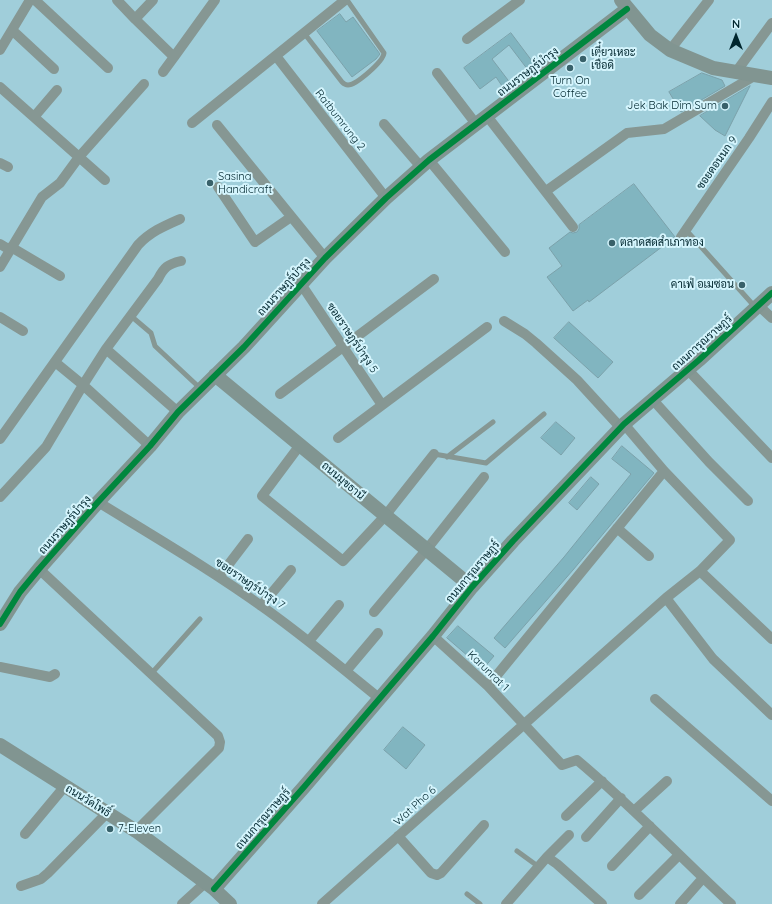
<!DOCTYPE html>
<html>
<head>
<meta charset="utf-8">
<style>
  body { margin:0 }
  #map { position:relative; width:772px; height:904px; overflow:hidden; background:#a0ceda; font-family:Quicksand,sans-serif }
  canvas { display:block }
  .north { position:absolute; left:716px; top:16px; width:40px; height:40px; -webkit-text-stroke:3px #d5f5fd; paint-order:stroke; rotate:0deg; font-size:11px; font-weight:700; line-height:16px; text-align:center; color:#00262e }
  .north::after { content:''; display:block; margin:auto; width:14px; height:18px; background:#00262e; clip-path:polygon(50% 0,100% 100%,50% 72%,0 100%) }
</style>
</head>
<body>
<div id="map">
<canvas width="772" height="904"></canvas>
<div class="north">N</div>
</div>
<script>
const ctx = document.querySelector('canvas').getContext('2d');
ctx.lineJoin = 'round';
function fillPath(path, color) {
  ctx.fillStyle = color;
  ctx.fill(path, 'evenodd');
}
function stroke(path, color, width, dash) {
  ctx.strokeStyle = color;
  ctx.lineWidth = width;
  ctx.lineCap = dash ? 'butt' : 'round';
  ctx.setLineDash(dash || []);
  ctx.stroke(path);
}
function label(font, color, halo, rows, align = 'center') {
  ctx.font = font + ' Quicksand,Sarabun,sans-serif';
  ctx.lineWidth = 4;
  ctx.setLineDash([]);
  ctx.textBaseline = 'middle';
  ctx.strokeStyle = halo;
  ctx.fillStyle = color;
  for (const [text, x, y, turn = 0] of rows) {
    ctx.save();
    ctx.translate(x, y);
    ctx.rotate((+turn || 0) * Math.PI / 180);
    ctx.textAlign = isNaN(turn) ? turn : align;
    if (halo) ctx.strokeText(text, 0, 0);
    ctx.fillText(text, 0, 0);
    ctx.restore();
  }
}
const building = new Path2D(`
  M340 14 346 22 353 17 380 54 376 59 352 77 317 31Z
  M511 33 535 65 528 70 509 45 492 59 511 84 504 89 496 77 480 89 464 68Z
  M702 73 722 80 725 86 681 112 669 92Z
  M750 86 725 136 715 130 700 116Z
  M634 184 675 237 589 302 588 300 573 311 547 277 562 266 549 248 570 232 573 233 577 232 579 229V225Z
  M569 322 613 362 598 378 554 338Z
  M556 422 575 438 561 455 541 438Z
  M622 446 654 473 573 570 505 648 494 638 564 557 631 474 612 459Z
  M591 477 599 484 577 510 569 503Z
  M458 626 494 656 483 669 447 638Z
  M403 727 425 745 406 769 384 750Z`);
fillPath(building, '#81b5c0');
stroke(building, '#7ba1aa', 1);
stroke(new Path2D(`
  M304 33 342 82C344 84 345 85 348 85 356 85 383 62 384 53L347 0
  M686 230 756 308
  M131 316 151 333 155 346 201 389
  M434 454 486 463 544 414
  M447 457 493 422
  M151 674 200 619
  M517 851 539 867
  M467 894 480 904`), '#869793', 5);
stroke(new Path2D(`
  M35 0 108 68
  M117 0 135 19 153 0
  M135 19 174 57 215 0
  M12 30 54 69
  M467 39 520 0
  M0 50 30 0
  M670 50 709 0
  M276 56 386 198
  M163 72 174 57
  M736 72 772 23
  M437 73 476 124
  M0 87 105 180
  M487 116 573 227
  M34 117 57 90
  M192 123 345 0
  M384 124 421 167
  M217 125 325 258
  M429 160 505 252
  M0 163 8 167
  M218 187 255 242 291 217
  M546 191 627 133 664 129 756 75
  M681 237 749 138 772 102
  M0 244 10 250
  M11 247 60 276
  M0 267 42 197 60 183 79 157 144 84
  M301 284 382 405
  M758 305 772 318
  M0 317 23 331
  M504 321 525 334 536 343 577 380 621 428
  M106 349 178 412
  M55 362 83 385 150 446
  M687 369 772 458
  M280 394 434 279
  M653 400 709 462 748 501
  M338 438 487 327
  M0 439 138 245C150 232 164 226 180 219
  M300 445 262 496 343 561 385 516 434 454
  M0 497 46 447 83 385 106 349 158 279C164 267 168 264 181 261
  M98 502C155 537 213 571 267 610 306 638 342 668 379 698
  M617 528 649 556
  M39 569 218 736 220 742 219 748 136 831
  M700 571 772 639
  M219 577 248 539
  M666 598 713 659 772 715
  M261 606 291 570
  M374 612 427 549 484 477
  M433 636 488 686 562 765 577 760C631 805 679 856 731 904
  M309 641 339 605
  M0 667 50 677 55 674
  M346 671 378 633
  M488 686 664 471
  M655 699 772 801
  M634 811 667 781
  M566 816 602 781
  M25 834 65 786
  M398 836 431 873 437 875 441 873 484 825
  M586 837 621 798
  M547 857 569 835
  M612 866 650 826
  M21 886 41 879 48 873 107 813
  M639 895 679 855
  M182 904 205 883
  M322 904 666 598 700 571 730 540 664 471 624 424
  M506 904 547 857 557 864 602 904
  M680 904 703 878`), '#869793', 10);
stroke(new Path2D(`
  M621 0 650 35 670 50 713 68 772 78
  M215 375 472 587
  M0 624 20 592 39 569 98 502 150 446 178 412 244 347 325 258 386 198 429 160 627 9
  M0 745 136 831 214 889 230 904
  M214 889 304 787 433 636 472 587 513 541 624 424 699 360 772 293`), '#819591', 14);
stroke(new Path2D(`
  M0 624 20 592 39 569 98 502 150 446 178 412 244 347 325 258 386 198 429 160 627 9
  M214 889 304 787 433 636 472 587 513 541 624 424 699 360 772 293`), '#00873e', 6);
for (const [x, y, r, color] of [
  [583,59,4,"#38616a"],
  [570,68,4,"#38616a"],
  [725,106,4,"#38616a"],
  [210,183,4,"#38616a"],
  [612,243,4,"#38616a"],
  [742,285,4,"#38616a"],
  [110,829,4,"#38616a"]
]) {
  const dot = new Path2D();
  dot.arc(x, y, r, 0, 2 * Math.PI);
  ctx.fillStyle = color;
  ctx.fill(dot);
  stroke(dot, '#d5f5fd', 1.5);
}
label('11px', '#00262e', '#d5f5fd', [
  ["เตี๋ยวเหอะ",591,53],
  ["เชื่อดิ",591,66],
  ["Turn On",570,81,"center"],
  ["Coffee",570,94,"center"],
  ["Jek Bak Dim Sum",717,106,"right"],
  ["Sasina",218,177],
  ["Handicraft",218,190],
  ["ตลาดสดสำเภาทอง",620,243],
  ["คาเฟ่ อเมซอน",734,285,"right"],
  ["7-Eleven",118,829]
], 'left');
label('11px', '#00262e', '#d5f5fd', [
  ["ถนนราษฎร์บำรุง",528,72,-37],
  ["Ratbumrung 2",340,120,52],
  ["ซอยดอนนก 9",717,163,-55],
  ["ถนนราษฎร์บำรุง",284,287,-48],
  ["ซอยราษฎร์บำรุง 5",352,338,56],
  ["ถนนการุณราษฏร์",702,343,-42],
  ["ถนนมุขธานี",343,481,40],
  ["ถนนราษฎร์บำรุง",65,525,-49],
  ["ถนนการุณราษฏร์",473,572,-50],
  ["ซอยราษฎร์บำรุง 7",250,584,34],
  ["Karunrat 1",488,671,44],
  ["ถนนวัดโพธิ์",88,801,32],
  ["Wat Pho 6",415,806,-42],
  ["ถนนการุณราษฏร์",263,819,-49]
]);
</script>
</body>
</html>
